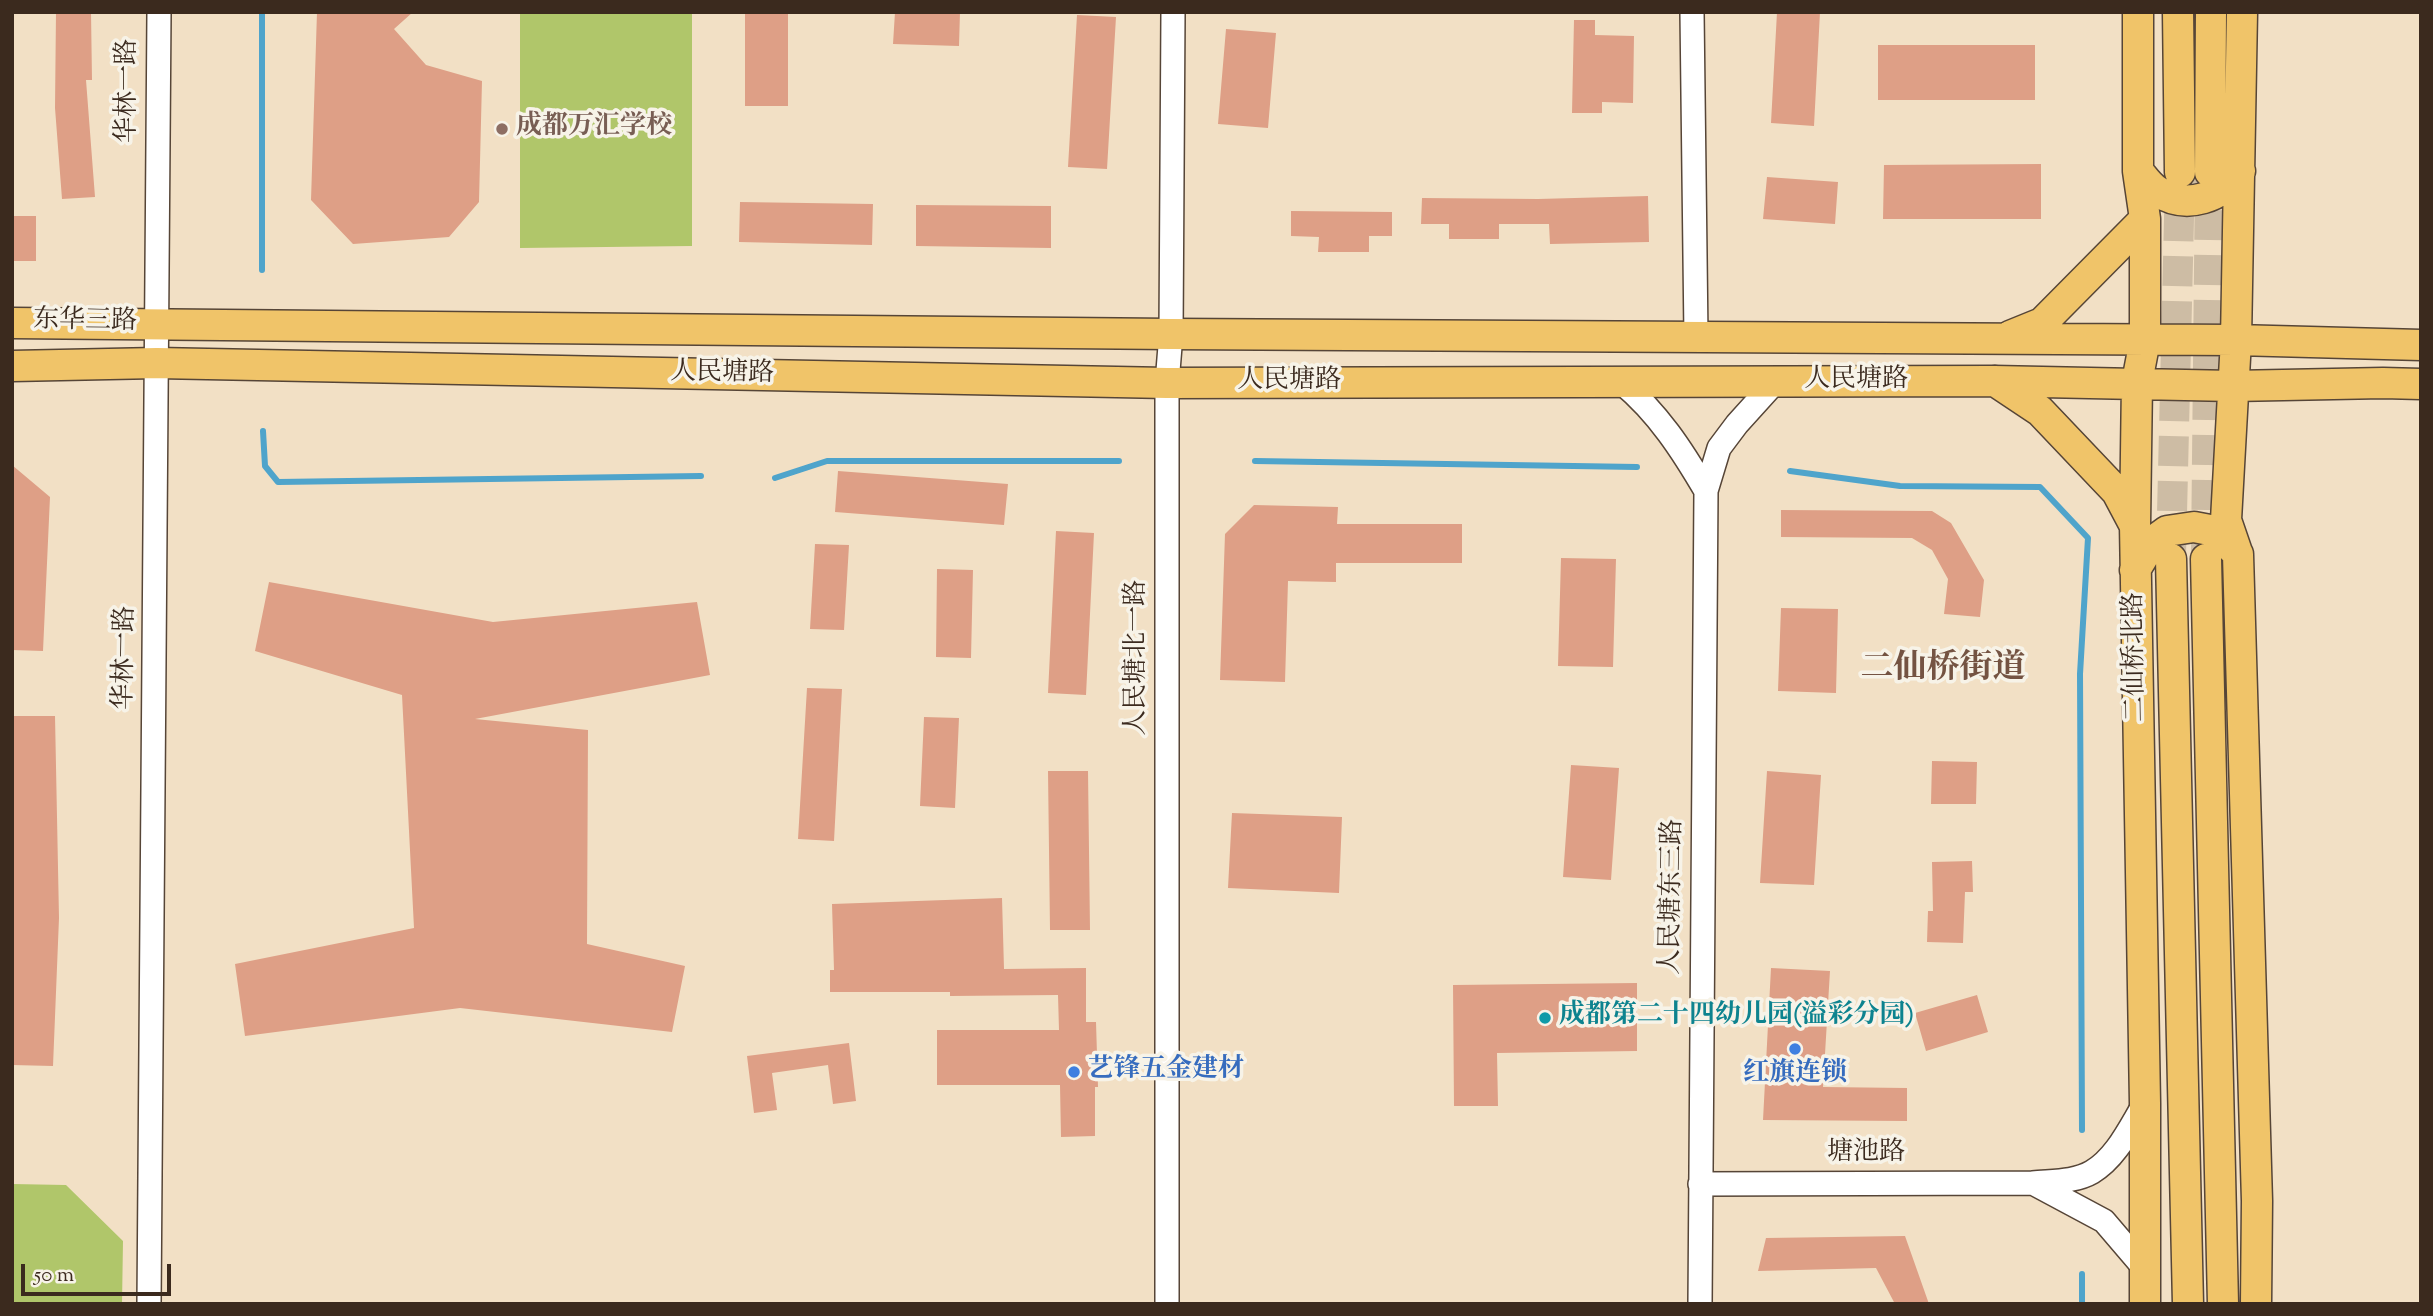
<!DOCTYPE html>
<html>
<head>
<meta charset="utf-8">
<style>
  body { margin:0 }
  #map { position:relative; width:2433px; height:1316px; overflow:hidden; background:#f2e0c5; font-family:"Sorts Mill Goudy",serif }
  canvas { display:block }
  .frame { position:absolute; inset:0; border:14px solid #3b2a1e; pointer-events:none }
  .scale { position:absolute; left:21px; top:1264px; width:150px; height:32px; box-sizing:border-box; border:4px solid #3b2a1e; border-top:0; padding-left:9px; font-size:21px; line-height:24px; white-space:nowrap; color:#3b2a1e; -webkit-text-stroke:5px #f7f3e8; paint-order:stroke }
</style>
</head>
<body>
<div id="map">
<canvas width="2433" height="1316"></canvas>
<div class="frame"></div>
<div class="scale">50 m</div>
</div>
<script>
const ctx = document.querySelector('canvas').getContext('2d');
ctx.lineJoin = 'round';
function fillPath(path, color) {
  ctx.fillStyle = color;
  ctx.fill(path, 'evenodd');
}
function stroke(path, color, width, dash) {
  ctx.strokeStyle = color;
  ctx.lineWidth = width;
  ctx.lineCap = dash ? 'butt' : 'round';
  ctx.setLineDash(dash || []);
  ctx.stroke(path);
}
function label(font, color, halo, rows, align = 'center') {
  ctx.font = font + ' "Sorts Mill Goudy","Noto Serif SC",serif';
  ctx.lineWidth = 7;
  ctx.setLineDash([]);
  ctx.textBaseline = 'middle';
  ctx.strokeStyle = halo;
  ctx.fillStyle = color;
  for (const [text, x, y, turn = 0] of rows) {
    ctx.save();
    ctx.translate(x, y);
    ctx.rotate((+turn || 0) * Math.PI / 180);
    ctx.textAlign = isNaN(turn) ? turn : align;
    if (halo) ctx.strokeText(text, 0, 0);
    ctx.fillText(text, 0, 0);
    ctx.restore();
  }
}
fillPath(new Path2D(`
  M520 12H692V246L520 248Z
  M12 1184 66 1185 123 1241 122 1304H12Z`), '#b0c66a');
stroke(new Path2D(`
  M262 12V270
  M263 431 265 466 278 482 701 476
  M1255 461 1637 467
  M1790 471 1900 486 2040 487 2088 538 2080 674 2082 1130
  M775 478 827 461H1119
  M2082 1274V1304`), '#4fa4cb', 6);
fillPath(new Path2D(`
  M56 12H91L92 80H86L95 197 62 199 55 108Z
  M317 12H413L394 29 426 65 482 81 479 202 449 237 353 244 311 200Z
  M745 12H788V106H745Z
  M895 12H960L959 46 893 44Z
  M1777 12H1820L1814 126 1771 123Z
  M1077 15 1116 17 1107 169 1068 167Z
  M1574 20H1595V35L1634 36 1633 103 1602 102V113H1572Z
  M1226 29 1276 33 1268 128 1218 124Z
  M1878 45H2035V100H1878Z
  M2041 164V219H1883L1884 165Z
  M1767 177 1838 182 1835 224 1763 219Z
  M1648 196 1649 242 1550 244 1549 224H1499V239H1449V224H1421L1422 198 1538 199Z
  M740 202 873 204 872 245 739 242Z
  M916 205 1051 206V248L916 246Z
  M1291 211 1392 212V236H1369V252H1318L1319 237 1291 236Z
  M12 216H36V261H12Z
  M12 465 50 497 43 651 12 650Z
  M838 471 1008 484 1004 525 835 512Z
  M1254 505 1338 507 1337 524H1462V563H1336V582L1288 581 1285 682 1220 680 1225 534Z
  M1781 510 1932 511 1951 523 1984 580 1980 617 1944 614 1948 579 1932 550 1912 538 1781 537Z
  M1056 531 1094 533 1086 695 1048 693Z
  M815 544 849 545 844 630 810 629Z
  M1561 558 1616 559 1613 667 1558 666Z
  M937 569 973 570 971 658 936 657Z
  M269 582 493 622 697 602 710 675 475 719 588 730 587 944 685 966 672 1032 460 1008 245 1036 235 964 414 928 402 695 255 651Z
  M1781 608 1838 609 1836 693 1778 691Z
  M807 688 842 689 834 841 798 839Z
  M12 716H55L59 918 53 1066 12 1065Z
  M924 717 959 718 955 808 920 806Z
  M1932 761 1977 762 1976 804H1931Z
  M1571 765 1619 768 1611 880 1563 877Z
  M1048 771H1088L1090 930H1050Z
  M1767 771 1821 775 1814 885 1760 883Z
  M1232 813 1342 817 1339 893 1228 888Z
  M1972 861 1973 892H1965L1963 943 1927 942 1928 911H1933L1932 862Z
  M1002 898 1004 969 1086 968V1022H1096L1098 1087H1095V1136L1061 1137 1060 1085H937V1030H1059L1058 995 950 996V992H830V970H834L832 904Z
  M1771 968 1830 971 1823 1087 1907 1088V1121L1763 1120Z
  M1637 983V1051L1497 1053 1498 1106H1454L1453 985Z
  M1977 995 1988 1032 1926 1051 1915 1013Z
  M849 1043 856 1101 833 1104 828 1065 772 1073 777 1110 754 1113 747 1056Z
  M1905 1236 1929 1304H1895L1876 1268 1758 1271 1766 1238Z`), '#de9f86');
stroke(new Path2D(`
  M2206 555 2210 172
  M2171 556 2180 176`), '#cdbca4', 30, [30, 15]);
const minor = new Path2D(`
  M1692 12 1696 337
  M1622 383C1658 413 1682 450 1706 491L1719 448 1737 424 1775 382
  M1700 1184 2033 1183
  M2145 1269 2104 1221 2033 1183C2052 1181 2075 1182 2092 1172 2117 1157 2130 1127 2145 1103
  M149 1304 159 12
  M1167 1304V383L1171 334 1173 12
  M1700 1304 1706 491`);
const major = new Path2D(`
  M2138 12V171L2145 219V340L2137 382 2135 525 2145 1103V1304
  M2178 12 2180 172
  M2242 12 2236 340 2226 520 2238 555 2257 1201 2256 1304
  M2138 171C2144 178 2149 186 2157 191 2187 211 2222 197 2240 171
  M2210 172 2211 12
  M12 323 1171 334 2236 340 2421 345
  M2010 336 2042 323 2145 219
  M12 366 157 363 1167 383 1994 381 2233 386 2383 383 2421 384
  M1995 381 2040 411 2117 492 2134 524
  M2171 559 2188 1304
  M2206 559 2223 1304
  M2135 570 2152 542 2167 531 2194 527 2215 531 2238 554`);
stroke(minor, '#564537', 26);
stroke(major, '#564537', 33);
stroke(minor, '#fff', 23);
stroke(major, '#f0c469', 30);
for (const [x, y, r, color] of [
  [502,129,7,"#8d6e63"],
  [1545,1018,7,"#0f9aa8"],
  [1795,1049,7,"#3f7fe0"],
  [1074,1072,7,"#3f7fe0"]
]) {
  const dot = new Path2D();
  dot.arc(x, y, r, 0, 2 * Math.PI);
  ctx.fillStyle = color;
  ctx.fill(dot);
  stroke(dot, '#f7f3e8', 2.5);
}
label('26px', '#3b2a1e', '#f7f3e8', [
  ["华林一路",130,91,-90],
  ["东华三路",85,323,1],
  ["人民塘路",722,375,1],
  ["人民塘路",1856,382],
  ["人民塘路",1289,383],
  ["二仙桥北路",2137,657,-91],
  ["华林一路",127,658,-89],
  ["人民塘北一路",1139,658,-90],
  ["人民塘东三路",1674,897,-89],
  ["塘池路",1866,1155]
]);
label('bold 26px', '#785e54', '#f7f3e8', [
  ["成都万汇学校",516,129]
], 'left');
label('bold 26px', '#0d838f', '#f7f3e8', [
  ["成都第二十四幼儿园(溢彩分园)",1559,1018]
], 'left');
label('bold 26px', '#366cbe', '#f7f3e8', [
  ["艺锋五金建材",1088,1072],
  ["红旗连锁",1795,1076,"center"]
], 'left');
label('bold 33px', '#745342', '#f7f3e8', [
  ["二仙桥街道",1943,671]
]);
</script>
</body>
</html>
